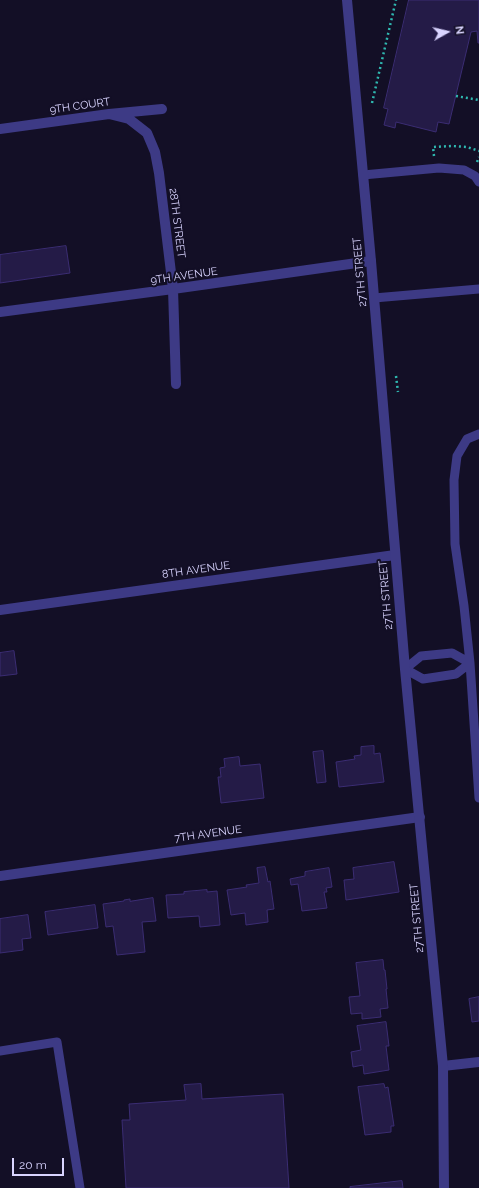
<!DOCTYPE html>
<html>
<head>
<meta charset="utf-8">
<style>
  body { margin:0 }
  #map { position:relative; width:479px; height:1188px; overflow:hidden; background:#130f26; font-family:Raleway,sans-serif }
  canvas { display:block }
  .north { position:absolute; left:427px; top:12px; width:40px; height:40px; -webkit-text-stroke:3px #130f26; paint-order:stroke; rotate:82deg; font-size:11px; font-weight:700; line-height:16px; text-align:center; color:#d9d4ff }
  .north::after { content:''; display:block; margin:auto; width:14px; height:18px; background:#d9d4ff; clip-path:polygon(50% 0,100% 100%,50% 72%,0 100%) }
  .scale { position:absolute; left:12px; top:1158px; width:52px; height:18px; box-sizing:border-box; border:2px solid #d9d4ff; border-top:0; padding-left:5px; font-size:12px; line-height:14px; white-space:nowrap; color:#d9d4ff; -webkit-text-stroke:3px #130f26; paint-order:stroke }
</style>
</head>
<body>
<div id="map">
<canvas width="479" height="1188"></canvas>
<div class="north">N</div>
<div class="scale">20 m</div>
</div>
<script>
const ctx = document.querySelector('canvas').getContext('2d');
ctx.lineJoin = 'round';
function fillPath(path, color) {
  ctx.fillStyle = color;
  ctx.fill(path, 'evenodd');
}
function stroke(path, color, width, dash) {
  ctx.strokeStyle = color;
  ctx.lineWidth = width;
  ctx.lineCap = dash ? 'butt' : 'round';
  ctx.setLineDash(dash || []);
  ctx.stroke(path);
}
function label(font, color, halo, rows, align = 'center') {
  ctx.font = font + ' Raleway,sans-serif';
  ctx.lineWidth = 4;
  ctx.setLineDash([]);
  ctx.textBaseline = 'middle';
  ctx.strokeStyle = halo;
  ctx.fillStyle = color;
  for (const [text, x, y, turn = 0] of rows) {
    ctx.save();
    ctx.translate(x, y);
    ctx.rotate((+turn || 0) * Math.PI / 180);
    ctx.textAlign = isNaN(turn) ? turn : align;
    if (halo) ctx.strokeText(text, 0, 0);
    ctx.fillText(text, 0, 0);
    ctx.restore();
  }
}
const building = new Path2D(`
  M409 0H479V43H478L477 31 471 32 449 124 438 122 436 132 396 122 395 128 384 125 388 109 384 108Z
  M66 246 70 273 0 283V255Z
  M14 651 17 674 0 676V653Z
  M374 746V754L380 753 384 782 339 787 336 762 355 759 354 756 361 755V747Z
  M323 751 326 782 317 783 313 752Z
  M239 757 240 766 260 764 264 798 221 803 218 777H221L220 768 225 767 224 759Z
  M394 862 399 892 346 900 344 880 354 879 353 868Z
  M265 867 268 882 270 881 274 909 267 910 268 922 246 925 245 913 231 915 227 890 247 887 246 885 259 883 257 868Z
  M329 868 332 887 326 888 327 892H324L327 908 302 911 298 884 291 885 290 879 305 876V872Z
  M207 890V892L217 891 220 925 200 927 199 916 168 918 166 895 184 894V892Z
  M153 898 156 921 142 922 145 952 117 955 113 926 106 927 103 904 124 901V900L130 899V901Z
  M95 905 98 928 48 935 45 912Z
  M28 915 31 938 22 939 23 950 0 953V919Z
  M383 960 384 970H385L387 989H386L388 1008 380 1009 381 1017 362 1019V1013L351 1014 349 997 360 996 356 963Z
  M479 997V1021L472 1022 469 999Z
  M386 1022 389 1046H386L389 1070 364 1074 363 1065 353 1067 351 1052 361 1050 357 1026Z
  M201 1084 202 1099 283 1094 289 1188H126L122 1120H130L129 1104 186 1100 184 1085Z
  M384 1084 385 1088 388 1087 394 1126H391V1132L365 1135 358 1087Z
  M402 1181 403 1188H350V1187Z`);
fillPath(building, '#241b47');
stroke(building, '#3b2d73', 1);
stroke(new Path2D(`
  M456 96 479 100
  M372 103 396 0
  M434 156 433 147 452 146 467 147 479 151
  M477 162 479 157
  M396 376 398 392`), '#2fb8b0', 2.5, [2, 3]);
stroke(new Path2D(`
  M363 175 439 168 464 170 475 176 479 182
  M374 298 479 289
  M479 434 467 439 457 456 454 480 455 544 464 606 470 663 479 798
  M452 653 470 663 456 674 423 679 405 669 421 656Z
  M0 1051 57 1042 80 1188`), '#3d3a85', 9);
stroke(new Path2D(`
  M109 114 129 119 147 133 155 152 159 173 173 289 176 384
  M0 129 109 114 162 109
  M0 312 173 289 371 261
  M0 610 395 555
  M0 876 420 817
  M443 1066 479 1062`), '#3d3a85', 10);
stroke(new Path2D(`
  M347 0 371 261 405 669 443 1066 444 1188`), '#3d3a85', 10);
label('11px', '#d9d4ff', '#130f26', [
  ["9TH COURT",80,106,-8],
  ["28TH STREET",177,223,83],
  ["27TH STREET",360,272,-95],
  ["9TH AVENUE",184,276,-8],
  ["8TH AVENUE",196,570,-8],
  ["27TH STREET",386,595,-95],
  ["7TH AVENUE",208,834,-8],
  ["27TH STREET",417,918,-95]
]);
</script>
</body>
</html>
